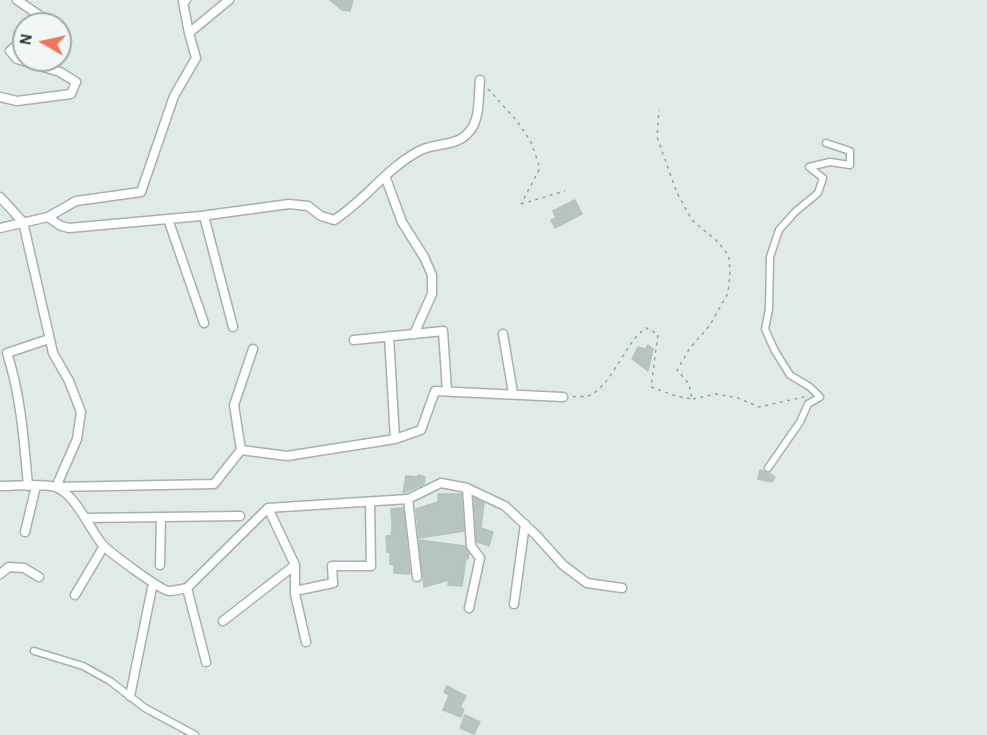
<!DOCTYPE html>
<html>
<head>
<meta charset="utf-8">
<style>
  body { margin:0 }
  #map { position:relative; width:987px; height:735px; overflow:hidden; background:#e0ebe5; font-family:"Alegreya Sans",sans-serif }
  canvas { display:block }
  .north { position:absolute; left:12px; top:12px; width:60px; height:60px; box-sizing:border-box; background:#f1f7f4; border:2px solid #9eaba6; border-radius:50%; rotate:279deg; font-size:16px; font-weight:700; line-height:24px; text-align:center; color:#223a32 }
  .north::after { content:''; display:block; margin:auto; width:21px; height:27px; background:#ed775c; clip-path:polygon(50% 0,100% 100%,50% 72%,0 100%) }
</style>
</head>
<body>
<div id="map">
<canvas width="987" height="735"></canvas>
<div class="north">N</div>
</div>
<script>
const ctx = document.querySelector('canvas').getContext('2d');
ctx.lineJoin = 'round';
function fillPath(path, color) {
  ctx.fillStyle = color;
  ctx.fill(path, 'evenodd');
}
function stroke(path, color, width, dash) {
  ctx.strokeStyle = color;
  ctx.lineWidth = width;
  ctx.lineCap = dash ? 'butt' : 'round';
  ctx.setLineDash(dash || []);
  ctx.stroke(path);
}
const building = new Path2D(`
  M330 0H353L350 11 342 10Z
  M575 200 582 214 555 228 551 220 556 218 553 211Z
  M648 345 653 349 648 371 632 359 638 347 645 349Z
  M760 470 769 473 775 477 772 482 758 479Z
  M418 475 425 477 424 484 403 493 406 476 418 477Z
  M438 494H461L464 531 419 538 416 509 438 502Z
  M474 498 484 503 481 528 493 532 489 546 477 542Z
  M403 508 410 574 394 573V565L390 564V552H387L386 536H391L392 526 391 509Z
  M419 540 465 546 469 554 468 559 466 558 462 586 448 585 449 580 424 587Z
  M447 686 466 696 460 708 464 709 461 717 443 710 449 695 444 692Z
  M465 715 480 722 474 734 460 728Z`);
fillPath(building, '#b6c5be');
stroke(building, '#b3c4bc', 1.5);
const pedestrian = new Path2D(`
  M768 468 800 422 808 404 820 397 810 387 790 375 775 351 765 329 769 309 770 257 779 230 795 212 818 193 823 178 809 167 830 162 850 165V151L826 143
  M34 651 83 666 110 681 145 708 195 735`);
const minor = new Path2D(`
  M17 0 52 24
  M186 0 183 2 189 33
  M0 97 17 101 71 94 76 82 60 72 17 59 10 51 18 44 24 43
  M385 176 402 222 424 257 432 275V294L414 334
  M0 197 23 222 53 353 69 381 81 412 77 439 56 487 214 484 241 450 287 456 395 439 421 430 435 391 563 397
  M204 216 233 327
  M48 217 76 201 141 192 174 96 196 58 189 33 229 0
  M168 219 204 323
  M0 228 48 217 61 226 69 228 201 216 289 204 308 206 321 216 334 220C366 200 387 167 421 150 436 143 457 146 468 133 481 120 478 97 480 80
  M503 334 513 393
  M389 336 395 439
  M354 340 443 331 447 391
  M241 450 234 405 253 349
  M0 486C16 486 41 483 55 487 75 493 89 528 102 544 109 552 160 590 169 591 174 591 182 589 187 588L268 508 408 499 441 483 467 488 505 506 536 535 563 565 587 583 622 588
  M28 486C24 441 21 396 7 353L49 339
  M467 488 471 546 480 558 469 608
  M408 499 417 577
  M85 518 240 516
  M25 532 36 486
  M160 565 161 517
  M295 565V594L306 642
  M0 574 9 567 24 568 39 577
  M187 588 206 662
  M295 591 333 583 332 566H371L370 502
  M75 595 104 546
  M514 604 525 524
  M223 621 295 565 268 508
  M130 696 153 583`);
stroke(pedestrian, '#a3b2ac', 9);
stroke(minor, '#a3b2ac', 11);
stroke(new Path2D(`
  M488 89 517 121 531 142 540 168 521 204
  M521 204 565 191
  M573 397C577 396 584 397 588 396 612 387 624 343 646 328L658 334 651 387 676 396 692 399 689 384 677 370 690 348 710 325 728 293 730 274 729 256 718 242 692 220 677 193 657 137 659 110
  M693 399 716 394 738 398 759 407 804 397`), '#82ad9d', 1.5, [3, 4.5]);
stroke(pedestrian, '#fff', 6);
stroke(minor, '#fff', 8);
</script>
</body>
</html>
